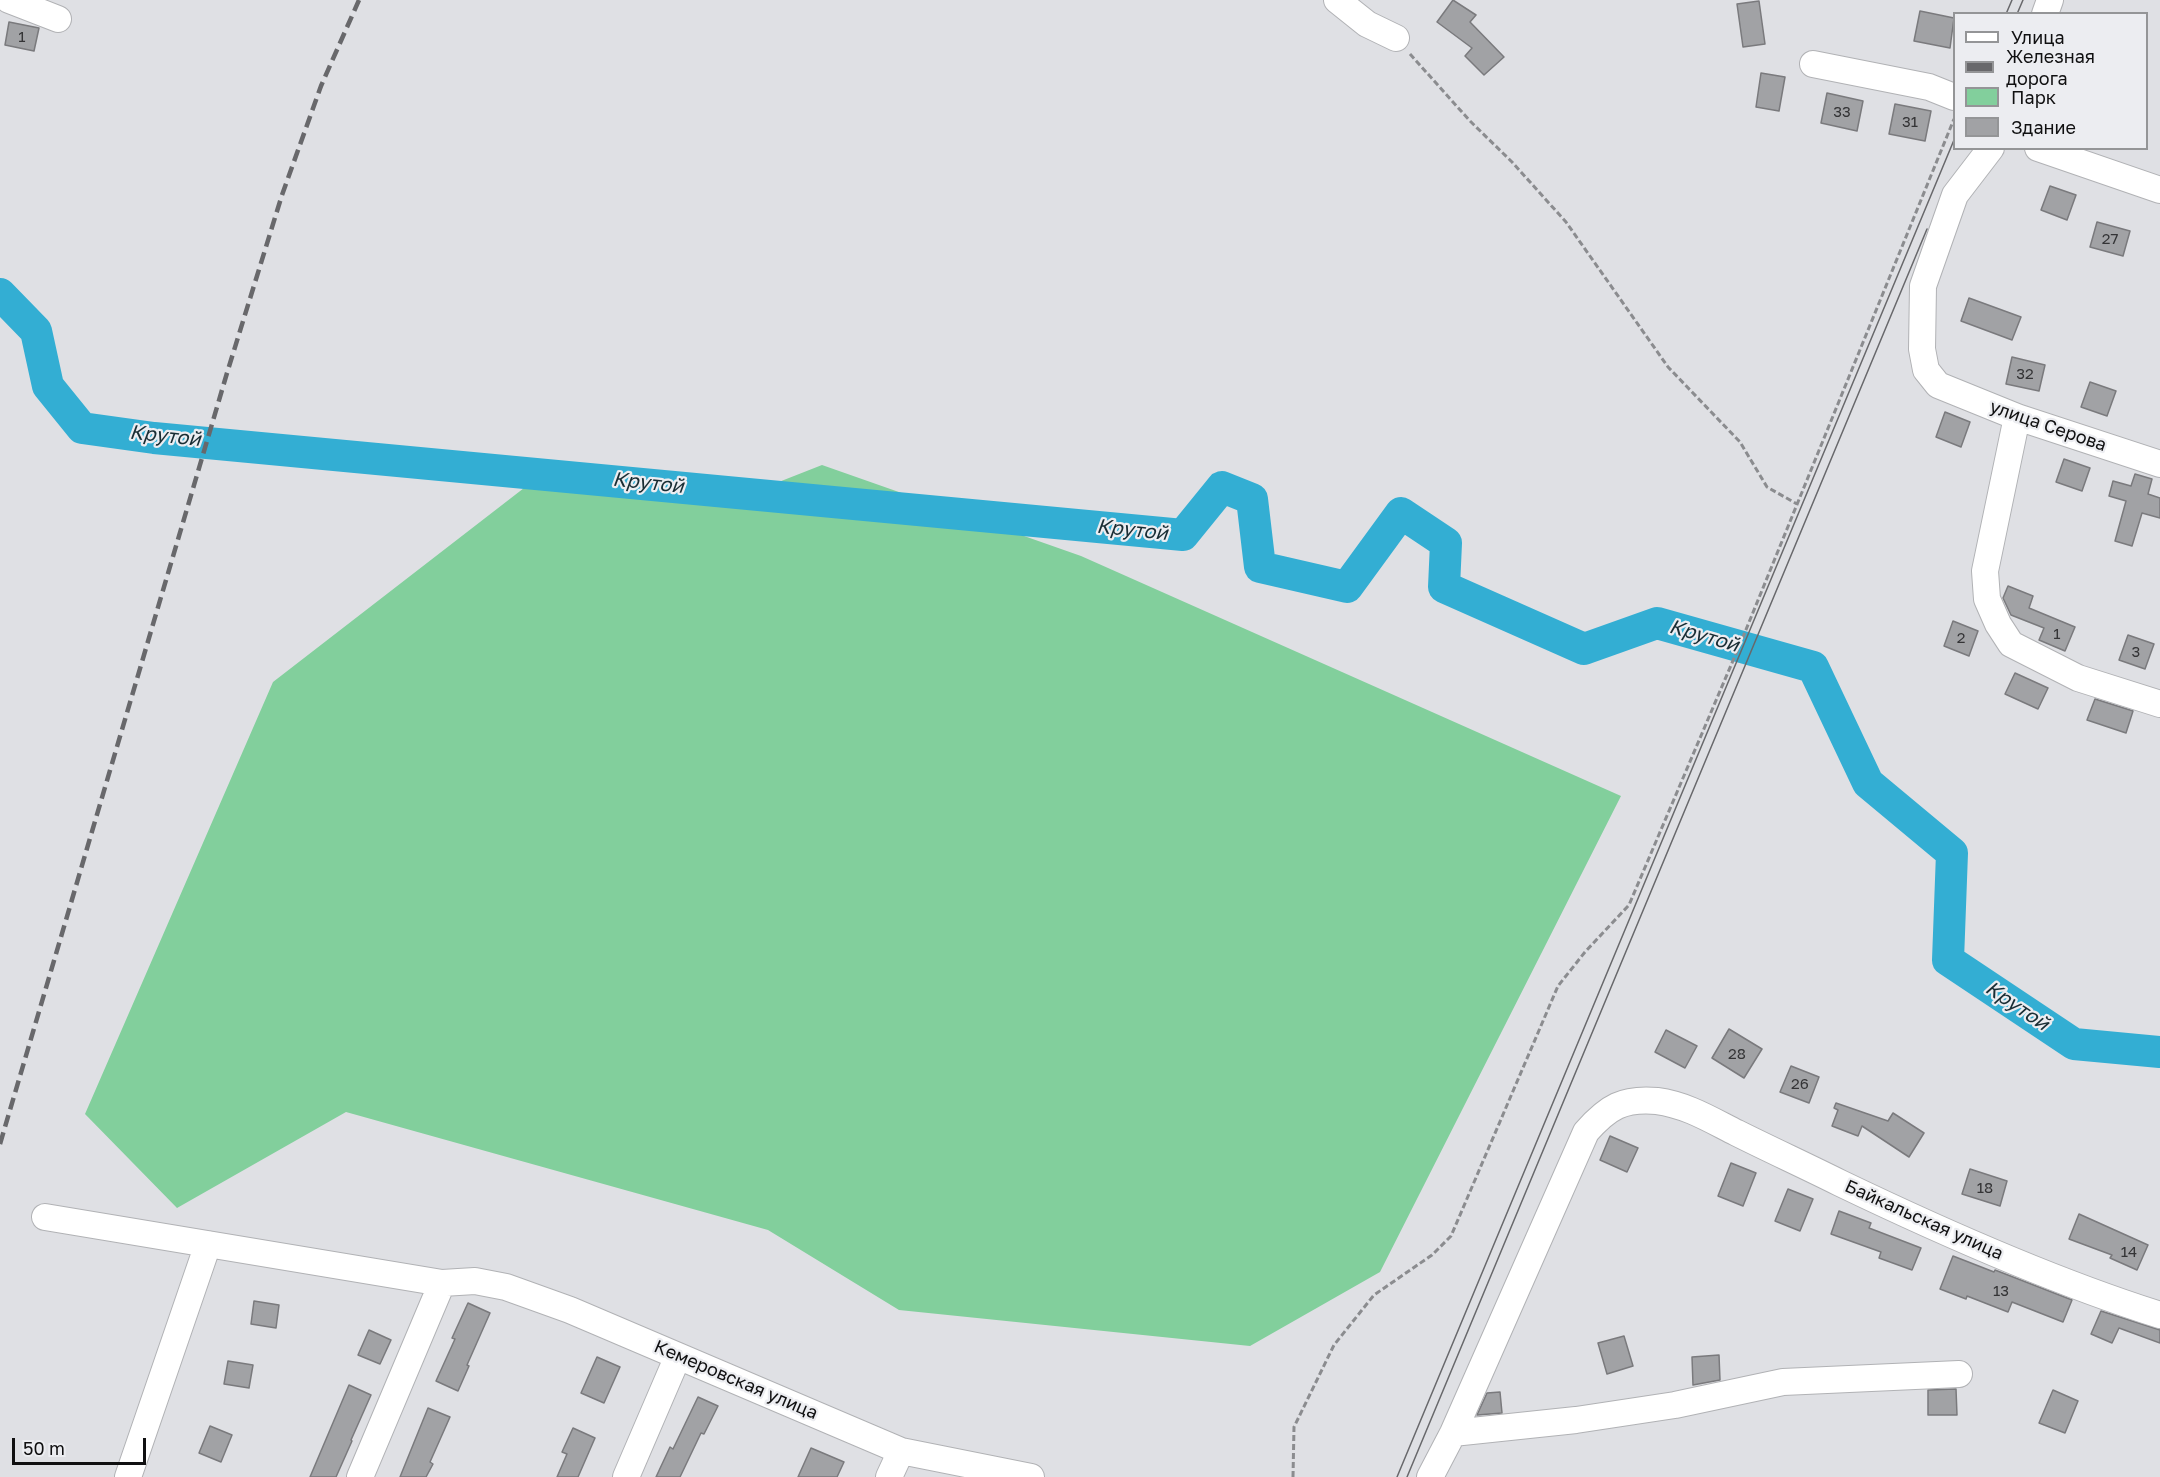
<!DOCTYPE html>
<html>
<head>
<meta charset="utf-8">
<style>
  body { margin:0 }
  #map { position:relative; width:2160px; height:1477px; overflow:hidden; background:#dfe0e4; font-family:"Golos Text",sans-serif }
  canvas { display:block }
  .legend { position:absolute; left:1953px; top:12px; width:195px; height:138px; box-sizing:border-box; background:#ecedf1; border:2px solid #949597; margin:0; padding:8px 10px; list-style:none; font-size:18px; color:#101011 }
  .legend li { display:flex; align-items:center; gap:12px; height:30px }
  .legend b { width:30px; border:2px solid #949597 }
  .scale { position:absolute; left:12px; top:1438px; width:134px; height:27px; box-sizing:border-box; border:3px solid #101011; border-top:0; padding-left:8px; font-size:18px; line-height:21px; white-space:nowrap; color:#101011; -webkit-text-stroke:4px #ecedf1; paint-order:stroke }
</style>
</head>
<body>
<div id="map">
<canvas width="2160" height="1477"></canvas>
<ul class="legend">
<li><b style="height:8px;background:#fff"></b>Улица</li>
<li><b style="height:8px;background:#68686b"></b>Железная дорога</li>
<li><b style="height:16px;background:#82cf9c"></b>Парк</li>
<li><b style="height:16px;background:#a1a2a5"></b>Здание</li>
</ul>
<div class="scale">50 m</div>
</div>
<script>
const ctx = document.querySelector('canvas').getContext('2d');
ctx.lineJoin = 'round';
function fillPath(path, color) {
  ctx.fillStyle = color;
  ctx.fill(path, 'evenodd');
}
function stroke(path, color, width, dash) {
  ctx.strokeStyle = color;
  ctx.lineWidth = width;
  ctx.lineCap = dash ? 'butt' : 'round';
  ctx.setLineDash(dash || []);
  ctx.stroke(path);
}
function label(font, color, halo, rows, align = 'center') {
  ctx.font = font + ' "Golos Text",sans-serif';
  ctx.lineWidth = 4.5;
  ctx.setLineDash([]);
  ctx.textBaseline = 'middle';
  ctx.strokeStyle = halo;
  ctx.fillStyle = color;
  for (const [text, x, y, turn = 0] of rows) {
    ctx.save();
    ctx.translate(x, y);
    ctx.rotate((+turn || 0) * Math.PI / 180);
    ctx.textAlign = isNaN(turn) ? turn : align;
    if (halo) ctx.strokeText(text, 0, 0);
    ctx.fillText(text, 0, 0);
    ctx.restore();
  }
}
fillPath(new Path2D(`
  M822 465 1081 556 1621 796 1380 1272 1250 1346 899 1310 768 1230 346 1112 177 1208 85 1114 273 682 524 488 766 487Z`), '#82cf9c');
stroke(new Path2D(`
  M0 294 36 331 48 386 82 428 154 438 1183 535 1222 487 1252 499 1260 567 1347 587 1401 513 1446 543 1444 587 1584 649 1657 623 1813 667 1868 783 1952 853 1948 960 2074 1044 2160 1052`), '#33aed3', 32);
const building = new Path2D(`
  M1453 0 1476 15 1470 22 1504 57 1484 75 1465 56 1472 48 1437 22Z
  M1759 1 1765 44 1743 47 1737 4Z
  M1920 11 1954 18 1950 48 1914 41Z
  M9 22 39 28 34 51 5 45Z
  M1761 73 1785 77 1779 111 1756 107Z
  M1827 93 1863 101 1857 131 1821 123Z
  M1895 104 1931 111 1925 141 1889 134Z
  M2050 186 2076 195 2067 220 2041 210Z
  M2097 222 2130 231 2123 256 2090 247Z
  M1969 298 2021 317 2012 340 1961 321Z
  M2012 357 2045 365 2039 391 2006 384Z
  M2090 382 2116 391 2107 416 2081 407Z
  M1945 412 1970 422 1961 447 1936 437Z
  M2064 459 2090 468 2082 491 2056 482Z
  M2135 474 2152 479 2148 494 2160 498V518L2142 513 2132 546 2115 541 2126 501 2109 496 2113 481 2131 486Z
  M2008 586 2033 596 2029 608 2075 627 2065 651 2039 640 2044 628 2011 615 2003 598Z
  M1953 621 1978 631 1969 656 1944 646Z
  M2128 635 2154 644 2145 669 2119 660Z
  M2015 673 2048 688 2038 709 2005 694Z
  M2095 699 2133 711 2126 733 2087 720Z
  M1729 1029 1762 1049 1744 1078 1712 1058Z
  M1666 1030 1697 1046 1685 1068 1655 1052Z
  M1791 1066 1819 1077 1809 1103 1780 1092Z
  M1836 1103 1888 1121 1893 1113 1924 1133 1909 1157 1862 1126 1858 1136 1832 1126 1838 1110 1834 1108Z
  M1610 1136 1638 1148 1627 1172 1600 1160Z
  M1731 1163 1756 1173 1743 1206 1718 1196Z
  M1970 1169 2007 1181 2000 1206 1962 1194Z
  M1788 1189 1813 1199 1800 1231 1775 1221Z
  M1839 1211 1871 1223 1869 1228 1921 1248 1912 1270 1879 1258 1881 1252 1831 1234Z
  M2079 1214 2148 1245 2137 1270 2110 1258 2112 1255 2069 1239Z
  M1953 1256 1994 1272 1995 1270 2072 1300 2063 1322 2012 1302 2008 1312 1967 1296 1966 1299 1940 1289Z
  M254 1301 279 1305 276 1328 251 1324Z
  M468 1303 490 1313 467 1365 469 1366 458 1391 436 1381 455 1339 452 1338Z
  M2101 1311 2160 1330V1343L2119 1328 2112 1343 2091 1334Z
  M369 1330 391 1340 380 1364 358 1355Z
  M1624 1336 1633 1366 1607 1374 1598 1343Z
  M1719 1355 1720 1380 1693 1385 1692 1357Z
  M597 1357 620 1367 604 1403 581 1393Z
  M228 1361 253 1365 249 1388 224 1384Z
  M349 1385 371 1395 351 1440 352 1441 336 1477H310Z
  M1956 1389 1957 1415H1928V1390Z
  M2053 1390 2078 1401 2065 1433 2039 1423Z
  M1500 1392 1502 1413 1477 1415 1487 1393Z
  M698 1397 718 1406 704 1434 701 1433 680 1477H656L670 1447 673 1449Z
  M428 1408 450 1417 430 1462 433 1464 426 1477H400Z
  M210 1426 232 1435 221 1462 199 1453Z
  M573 1428 595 1438 578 1477H557L567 1454 562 1452Z
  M811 1448 844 1462 837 1477H798Z`);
fillPath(building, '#a1a2a5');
stroke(building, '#7a7a7d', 1.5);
const minor = new Path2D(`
  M9 0 58 19
  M1337 0 1367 24 1396 38
  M2045 14 2050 0
  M1813 64 1929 87 1954 97
  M1991 148 1955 195 1923 286 1922 349 1926 370 1938 385 2017 417 2160 464
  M2038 148 2160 190
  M2017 417 1985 571 1987 599 1998 624 2011 644 2078 678 2160 704
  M45 1217 442 1283 475 1281 506 1287 570 1310 901 1451 1031 1477
  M1453 1433 1576 1420 1675 1405 1783 1382 1959 1374
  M128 1477 208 1244
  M360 1477 442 1283
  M626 1477 678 1356
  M889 1477 901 1451
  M1430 1477 1453 1433 1586 1132C1608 1107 1623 1098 1657 1101 1687 1105 1711 1120 1737 1133 1771 1150 1806 1166 1840 1183 1942 1232 2052 1281 2160 1315`);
stroke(minor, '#b1b2b5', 28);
stroke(new Path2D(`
  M1410 54 1470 121 1512 162 1566 222 1668 367 1740 442 1767 487 1797 504
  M1293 1477 1294 1427 1334 1345 1374 1295 1432 1255 1451 1236 1558 986 1585 952 1629 905 1743 637 1954 119`), '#8b8c8f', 3, [6, 3]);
stroke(minor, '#fff', 26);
stroke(new Path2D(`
  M2006 14 2012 0
  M2017 14 2023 0
  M1397 1477 1954 140
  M1407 1477 1927 229`), '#68686b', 1.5);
stroke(new Path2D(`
  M0 1144 227 373 282 195 321 86 359 0`), '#68686b', 4.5, [12, 6]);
label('15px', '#343436', null, [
  ["1",22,37],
  ["33",1842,112],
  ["31",1910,122],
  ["27",2110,239],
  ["32",2025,374],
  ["1",2057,634],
  ["2",1961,638],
  ["3",2136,652],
  ["28",1737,1054],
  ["26",1800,1084],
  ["18",1985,1188],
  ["14",2129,1252],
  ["13",2001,1291]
]);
label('18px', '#101011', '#ecedf1', [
  ["улица Серова",2048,426,19],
  ["Байкальская улица",1924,1220,24],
  ["Кемеровская улица",736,1380,23]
]);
label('italic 20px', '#192d34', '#ecedf1', [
  ["Крутой",165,436,6],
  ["Крутой",648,483,6],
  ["Крутой",1132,530,6],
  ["Крутой",1704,636,16],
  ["Крутой",2017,1006,34]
]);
</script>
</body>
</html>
